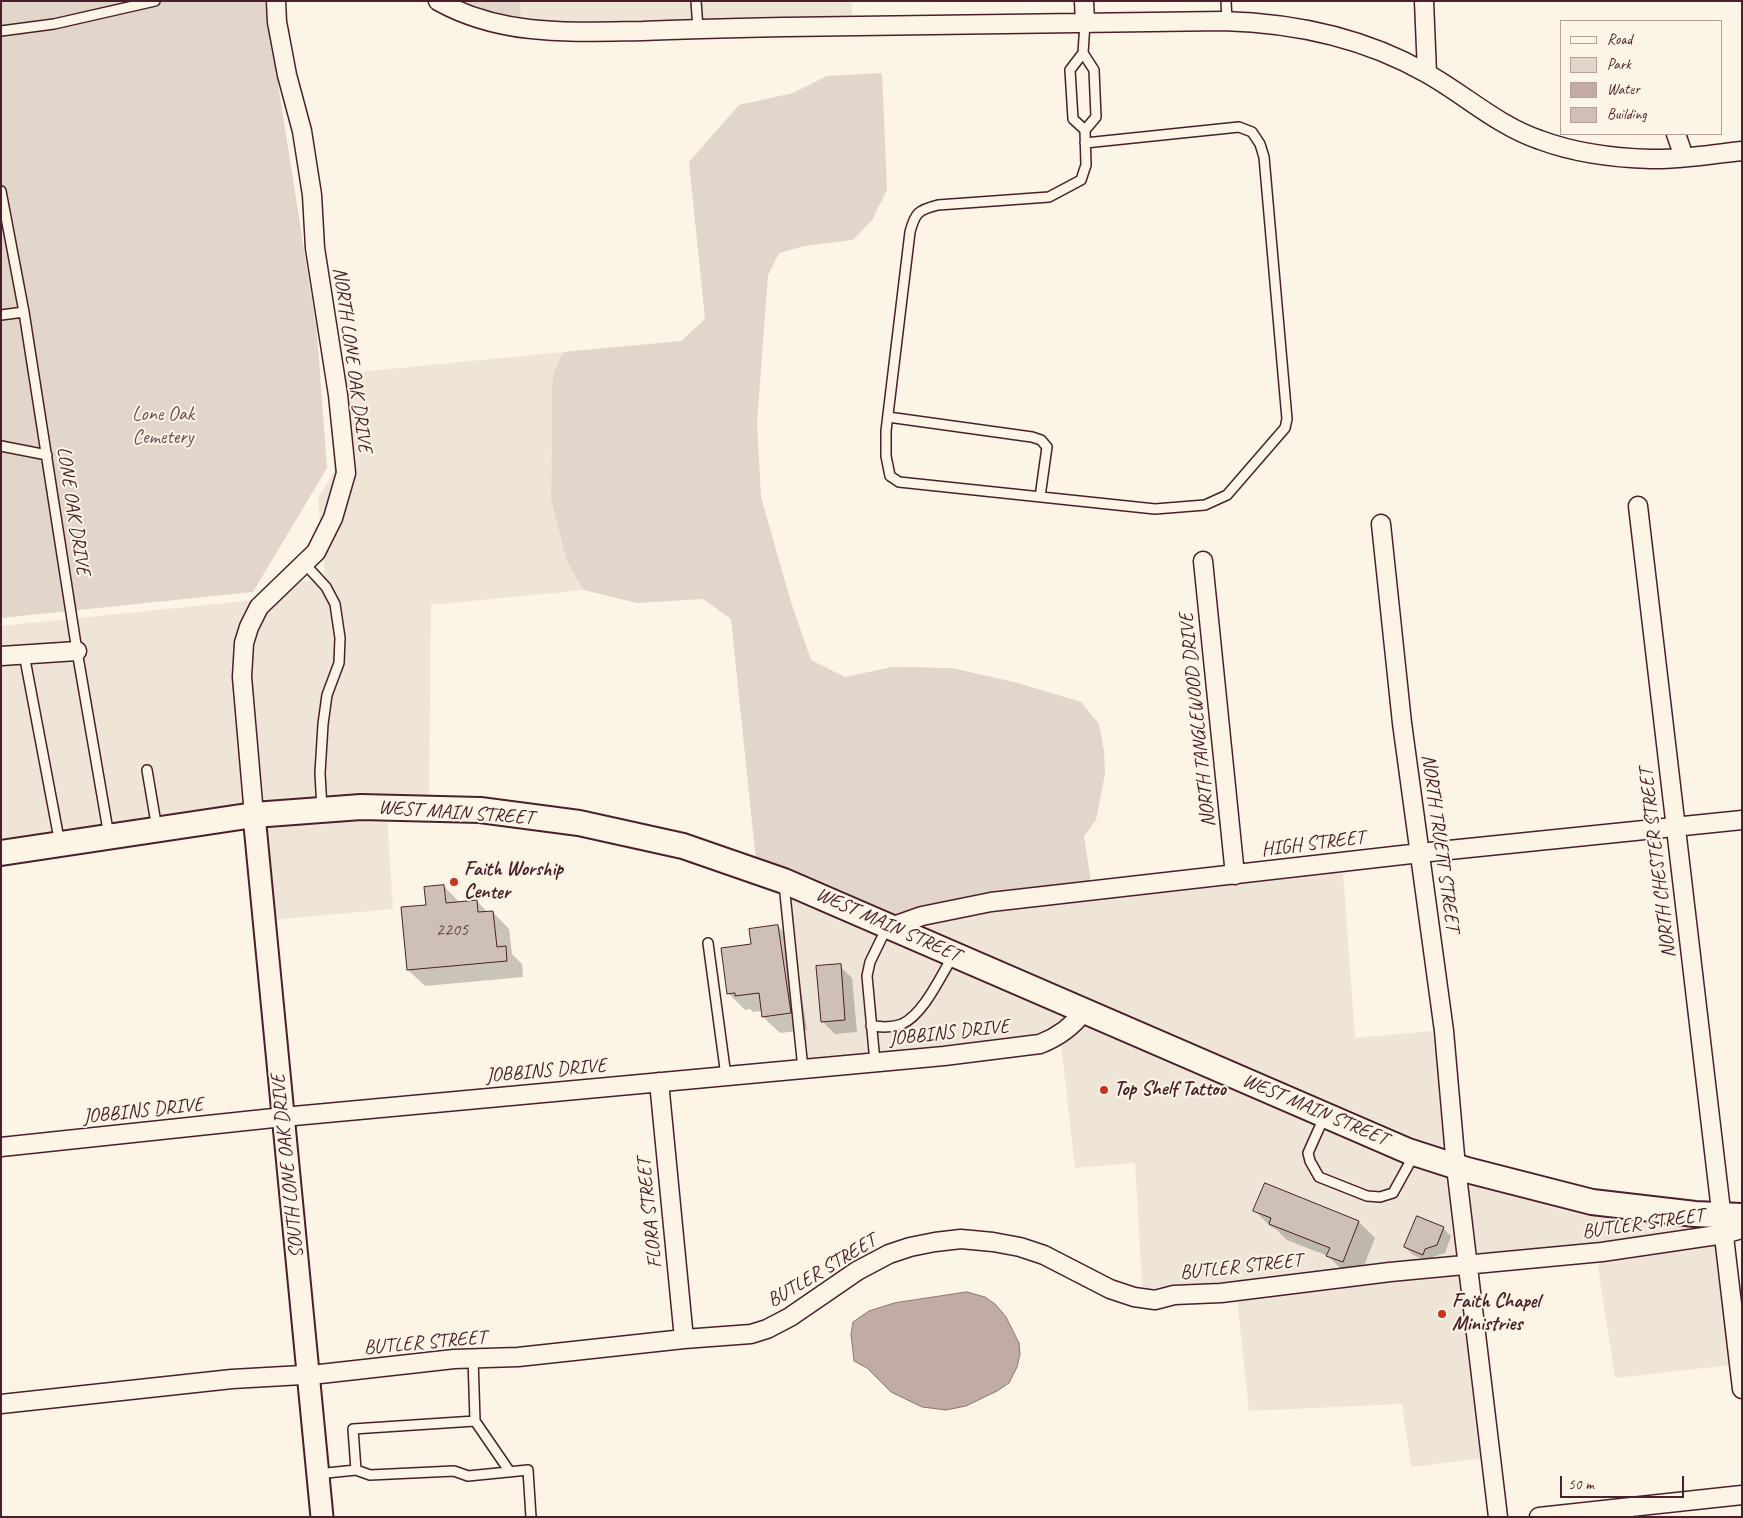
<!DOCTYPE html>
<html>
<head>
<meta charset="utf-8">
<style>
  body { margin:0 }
  #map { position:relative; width:1743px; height:1518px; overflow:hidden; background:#fcf5e5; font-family:Caveat,sans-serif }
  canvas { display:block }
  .frame { position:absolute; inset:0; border:2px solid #4a1f2b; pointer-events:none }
  .legend { position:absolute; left:1560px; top:20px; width:162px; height:115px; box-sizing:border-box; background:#fcf5e5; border:1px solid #b59f9b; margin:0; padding:6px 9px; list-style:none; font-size:15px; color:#4a1f2b }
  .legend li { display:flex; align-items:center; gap:10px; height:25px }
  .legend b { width:25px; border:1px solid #b59f9b }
  .scale { position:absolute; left:1560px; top:1476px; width:124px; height:22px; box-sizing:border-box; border:2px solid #4a1f2b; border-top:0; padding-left:6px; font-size:15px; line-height:18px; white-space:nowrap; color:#4a1f2b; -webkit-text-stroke:4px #fcf5e5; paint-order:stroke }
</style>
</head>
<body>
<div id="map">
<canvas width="1743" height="1518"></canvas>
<div class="frame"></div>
<ul class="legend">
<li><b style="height:6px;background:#fcf5e5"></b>Road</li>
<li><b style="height:14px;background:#e2d5ca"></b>Park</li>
<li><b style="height:14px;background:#c0aca5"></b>Water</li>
<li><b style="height:14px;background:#cfc0b7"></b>Building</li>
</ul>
<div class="scale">50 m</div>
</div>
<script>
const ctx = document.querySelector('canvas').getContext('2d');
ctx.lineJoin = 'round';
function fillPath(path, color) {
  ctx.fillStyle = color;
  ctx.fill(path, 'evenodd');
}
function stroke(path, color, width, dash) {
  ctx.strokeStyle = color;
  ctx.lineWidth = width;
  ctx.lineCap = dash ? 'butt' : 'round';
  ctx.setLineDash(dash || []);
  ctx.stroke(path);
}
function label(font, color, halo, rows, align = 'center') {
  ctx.font = font + ' Caveat,sans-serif';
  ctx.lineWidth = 4;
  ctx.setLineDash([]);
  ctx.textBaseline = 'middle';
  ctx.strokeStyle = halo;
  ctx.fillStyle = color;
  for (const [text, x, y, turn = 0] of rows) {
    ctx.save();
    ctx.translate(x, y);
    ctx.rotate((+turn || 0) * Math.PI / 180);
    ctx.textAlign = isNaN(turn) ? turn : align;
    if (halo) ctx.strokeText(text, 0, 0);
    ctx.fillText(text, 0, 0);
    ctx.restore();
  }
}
fillPath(new Path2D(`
  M520 1H851L854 24 666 26 521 22Z
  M563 352 554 372 551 500 567 562 584 590 431 605 429 799 1 844V626L254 600 258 598 264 589 325 578 318 499 334 471 328 375Z
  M387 817 393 909 272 920 263 824Z
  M1343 872 1355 1038 1442 1030 1448 1154 1417 1144 906 923 1093 896Z
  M786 898 866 928 1406 1160 1720 1224 1740 1364 1615 1378 1596 1254 1471 1266 1494 1457 1411 1467 1402 1404 1249 1411 1236 1289 1143 1298 1135 1163 1075 1168 1061 1044 804 1060Z`), '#eee5d7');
fillPath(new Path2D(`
  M1 1H265L317 332 327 468 253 592 1 618Z
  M460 1H520L521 22Z
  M882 73 887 189 873 219 853 240 804 246 779 253 768 275 757 423 761 497 791 602 811 660 845 677 892 667 952 668 1018 683 1081 702 1099 724 1104 751 1105 774 1096 820 1084 836 1093 896 905 923 756 861 731 619 703 599 637 603 584 590 567 562 551 500 552 445V387L554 372 563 352 681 341 705 319 689 162 739 105 793 93 827 76Z`), '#e2d5ca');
const water = new Path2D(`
  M967 1292 985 1297 995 1304 1006 1317 1019 1343 1020 1354 1017 1367 1009 1383 997 1391 966 1406 946 1410 922 1407 891 1392 867 1368 854 1361 851 1334 853 1322 869 1311 894 1303Z`);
fillPath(water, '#c0aca5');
stroke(water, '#917474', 1);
fillPath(new Path2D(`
  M444 886 460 903 477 901 488 913 493 912 509 929 512 954 522 964 523 977 425 986 408 970 427 906Z
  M778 926 794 943 807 1030 780 1033 763 1017 762 1011 753 1012 750 1009 745 1010 728 993 753 945Z
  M840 966 852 978 857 1032 835 1034 822 1021Z
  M1265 1184 1359 1222 1375 1238 1359 1278 1344 1272 1328 1256 1287 1240 1277 1230 1271 1227 1255 1211Z
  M1443 1228 1451 1236 1445 1253 1433 1257 1431 1262 1413 1255 1405 1247Z`), '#0003');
const building = new Path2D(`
  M444 885 446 903 477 900 478 912 493 911 497 947 506 946 507 961 407 970 401 907 426 905 424 887Z
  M778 925 791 1013 762 1017 759 993 735 996V993L727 994 721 948 751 944 749 929Z
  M841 964 845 1020 821 1022 816 966Z
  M1265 1183 1359 1221 1343 1262 1326 1256 1330 1248 1269 1224 1271 1218 1253 1211Z
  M1417 1216 1444 1227 1437 1245 1425 1249 1423 1255 1404 1247Z`);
fillPath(building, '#cfc0b7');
stroke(building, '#4a1f2b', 1);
const service = new Path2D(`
  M696 1 698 29
  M1226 1 1227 21
  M1 31 54 24 155 1
  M1083 53 1094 70 1096 117 1085 130 1073 119 1070 70 1083 53 1085 23
  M1085 130 1086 165 1081 180 1049 197 938 205C918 210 915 213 910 232L886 431V456L890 476 899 482 1155 509 1205 505 1227 495 1285 428 1287 419 1264 157 1260 144 1252 132 1239 127 1085 143
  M1 191 24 312 77 651 109 836
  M1 315 24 312
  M888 417 1032 437 1041 440 1047 447 1040 497
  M1 446 47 455
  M304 563 326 587 335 604 340 638 339 663 327 695 323 724 320 773 322 810
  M24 654 60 844
  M147 770 157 829
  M784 884 803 1069
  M708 943 726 1076
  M871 1026C882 1027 892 1028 902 1024 924 1014 941 975 953 956
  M875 1062 867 976 870 962 887 927
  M1325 1115 1308 1153 1310 1161 1319 1177 1367 1196 1380 1197 1393 1193 1414 1155
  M475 1421 510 1472
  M356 1470 370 1475 454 1471 468 1476 528 1470 531 1517
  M317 1474 356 1470 353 1429 475 1421 473 1358`);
const minor = new Path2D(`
  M438 1C502 37 573 32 643 31 691 29 739 28 786 27 932 25 1078 23 1223 21 1295 23 1363 37 1426 73 1464 94 1498 126 1540 140 1575 153 1615 158 1651 159 1681 160 1712 154 1742 151
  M1084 1 1085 23
  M1424 1 1427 73
  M1676 134 1684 157
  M1638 506 1742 1389
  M1381 524 1402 723 1444 1031 1456 1167 1498 1517
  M1203 561 1235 875
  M1 656 77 651
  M254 815 242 677 244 643 249 627 259 607 316 552 333 518 346 473 338 395 315 248 312 195 302 131 287 75 277 22 276 1
  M891 927 922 916 991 902 1420 853 1742 820
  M659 1082 684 1339
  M1 1147 283 1117 944 1056 1040 1044C1058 1037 1073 1026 1084 1011
  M1 1404 232 1379 320 1374 454 1359 518 1357 684 1339 751 1334 767 1329 790 1317 857 1271 889 1254 910 1247 935 1242 961 1239 993 1242 1020 1247 1044 1255 1110 1289 1134 1297 1155 1300 1174 1295 1221 1293 1390 1272 1602 1252 1724 1234 1742 1229
  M1539 1517 1742 1495`);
const tertiary = new Path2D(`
  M254 815 322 1517`);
const secondary = new Path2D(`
  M1 853 254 815 361 807 480 810 579 823 683 846 784 881 1408 1151 1467 1170 1592 1202 1695 1214 1742 1216`);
stroke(service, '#4a1f2b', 12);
stroke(minor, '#4a1f2b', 21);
stroke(tertiary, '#4a1f2b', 25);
stroke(secondary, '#4a1f2b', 28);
stroke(service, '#fcf5e5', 9);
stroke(minor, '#fcf5e5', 18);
stroke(tertiary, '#fcf5e5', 21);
stroke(secondary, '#fcf5e5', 24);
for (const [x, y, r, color] of [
  [454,882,5,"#c8321e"],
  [1104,1090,5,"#c8321e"],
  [1442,1314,5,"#c8321e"]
]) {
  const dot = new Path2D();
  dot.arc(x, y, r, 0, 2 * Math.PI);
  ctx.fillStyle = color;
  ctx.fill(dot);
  stroke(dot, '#fcf5e5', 2);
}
label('18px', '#6b474e', null, [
  ["2205",452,930]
]);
label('20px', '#4a1f2b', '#fcf5e5', [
  ["NORTH LONE OAK DRIVE",352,360,82],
  ["LONE OAK DRIVE",73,511,81],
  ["NORTH TANGLEWOOD DRIVE",1198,720,-96],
  ["WEST MAIN STREET",456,813,4],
  ["NORTH TRUETT STREET",1440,843,82],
  ["HIGH STREET",1313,844,-7],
  ["NORTH CHESTER STREET",1658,863,-97],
  ["WEST MAIN STREET",888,925,24],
  ["JOBBINS DRIVE",949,1033,-6],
  ["JOBBINS DRIVE",546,1071,-5],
  ["WEST MAIN STREET",1315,1110,23],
  ["JOBBINS DRIVE",143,1111,-6],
  ["SOUTH LONE OAK DRIVE",288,1166,-96],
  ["FLORA STREET",650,1213,-96],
  ["BUTLER STREET",1643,1224,-8],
  ["BUTLER STREET",1241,1267,-6],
  ["BUTLER STREET",822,1271,-31],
  ["BUTLER STREET",425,1343,-5]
]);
label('20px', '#704c53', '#fcf5e5', [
  ["Lone Oak",163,415],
  ["Cemetery",163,438]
]);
label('bold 20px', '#4a1f2b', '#fcf5e5', [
  ["Faith Worship",464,870],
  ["Center",464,893],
  ["Top Shelf Tattoo",1114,1090],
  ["Faith Chapel",1452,1302],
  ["Ministries",1452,1325]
], 'left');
</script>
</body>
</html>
